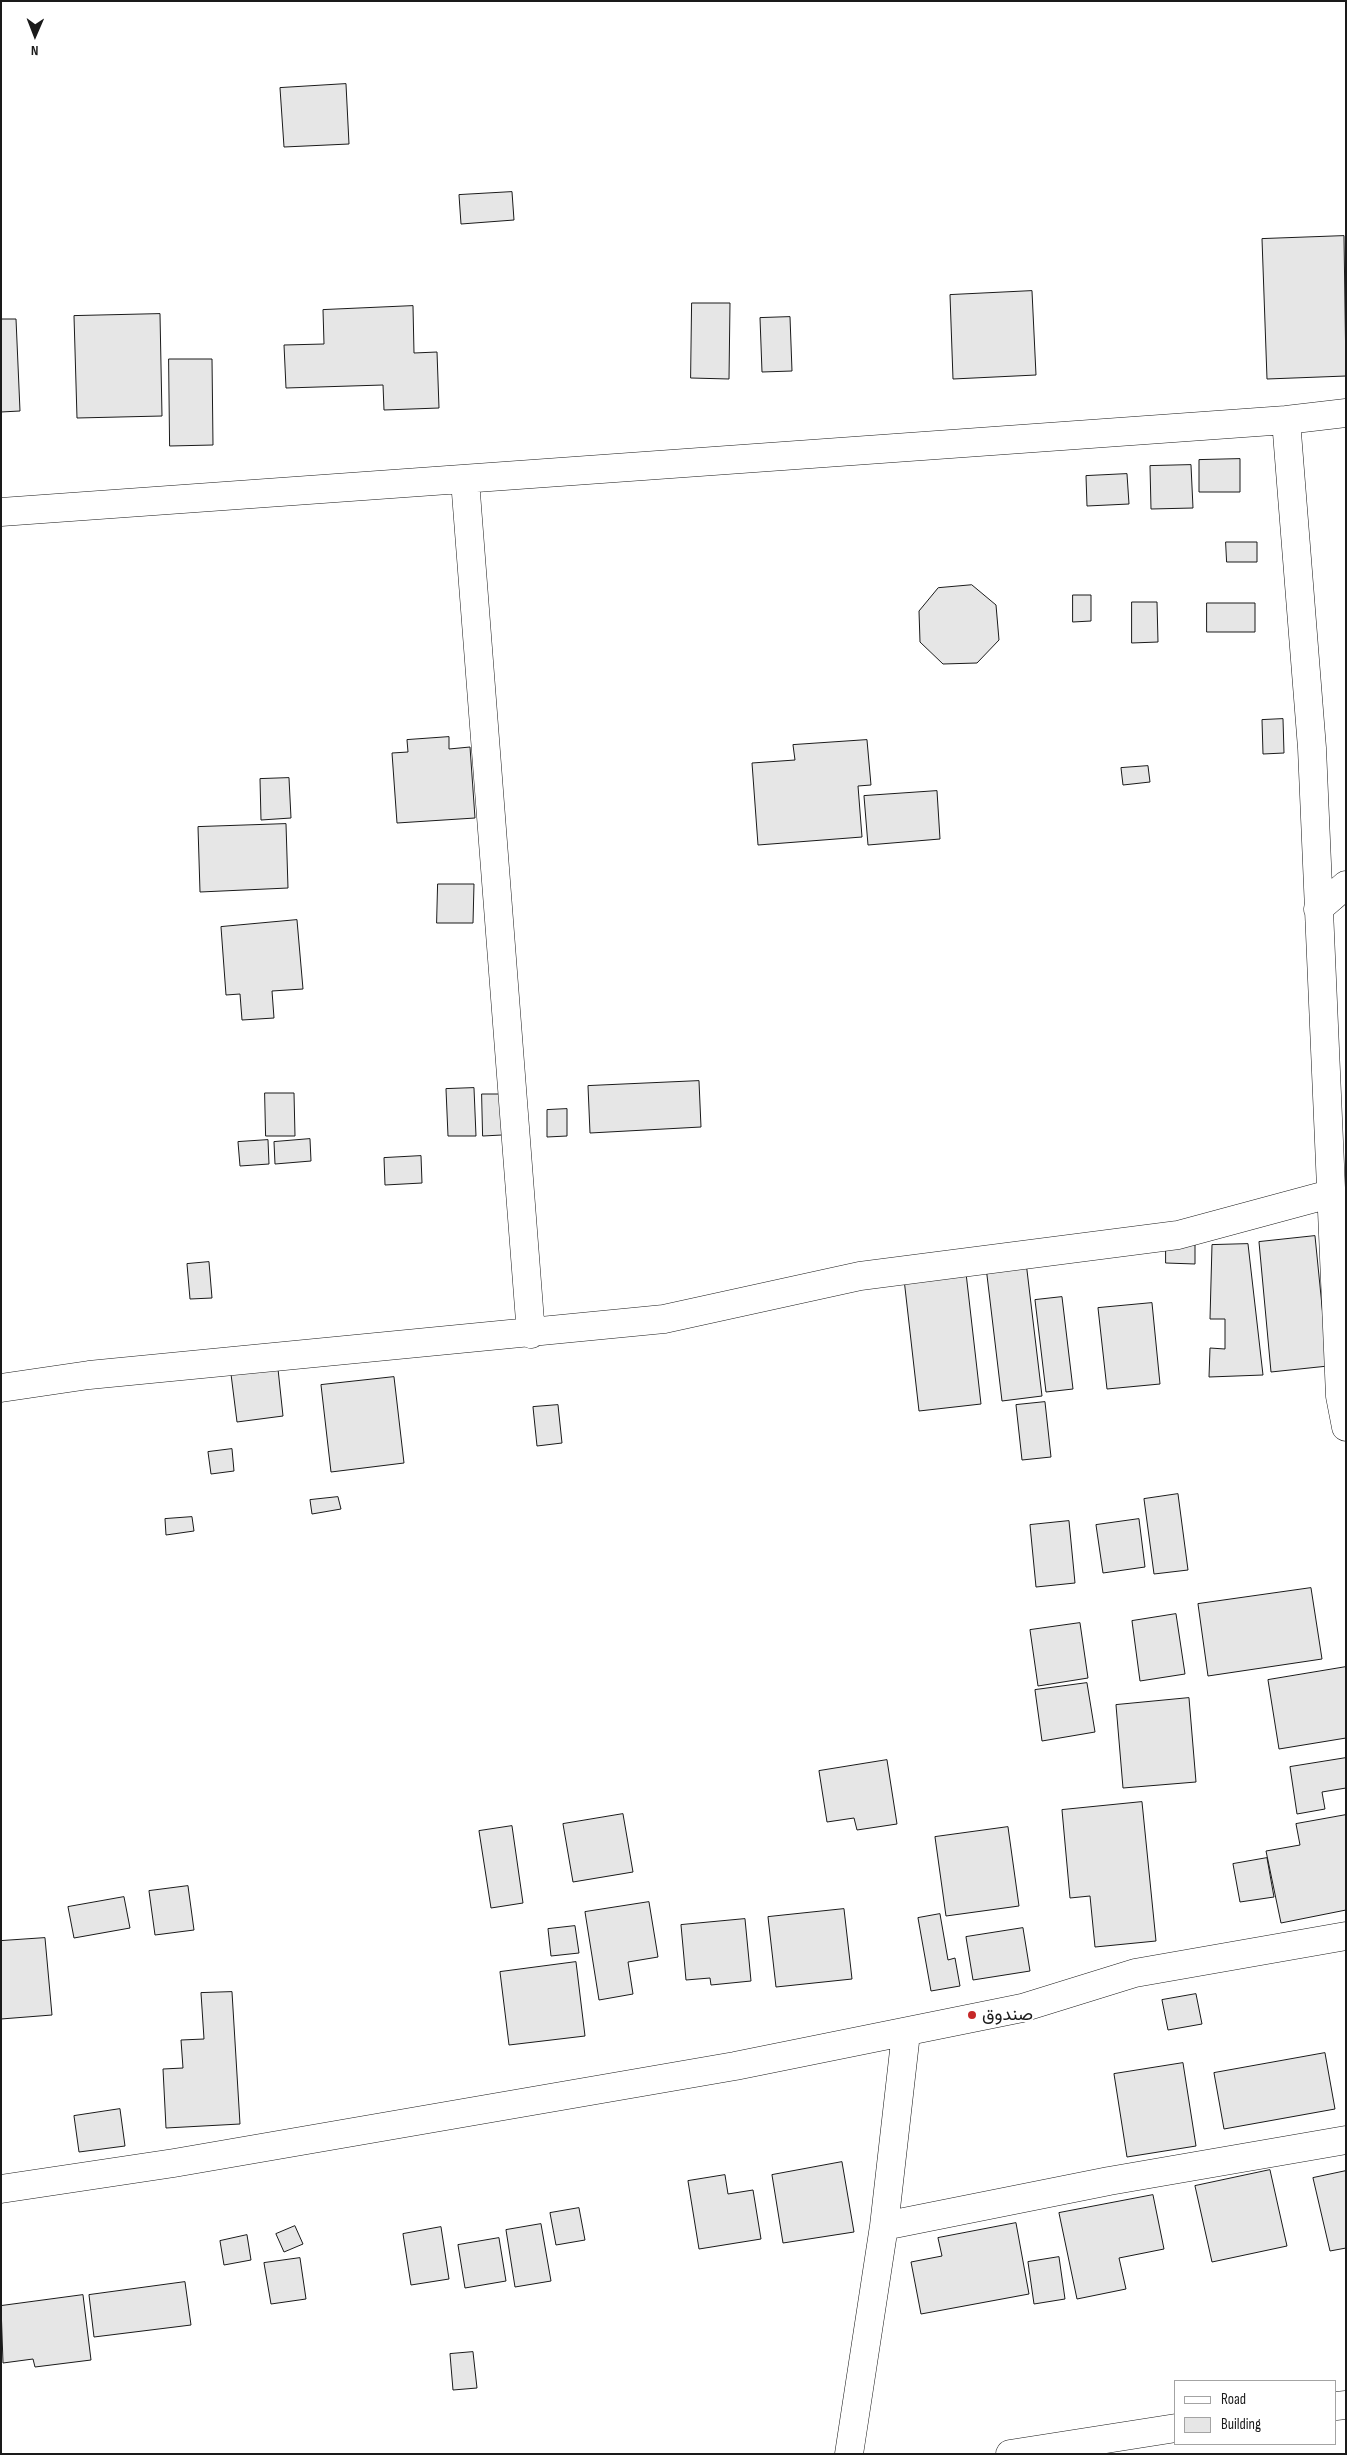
<!DOCTYPE html>
<html>
<head>
<meta charset="utf-8">
<style>
  body { margin:0 }
  #map { position:relative; width:1347px; height:2455px; overflow:hidden; background:#fff; font-family:"Sofia Sans Condensed",sans-serif }
  canvas { display:block }
  .frame { position:absolute; inset:0; border:2px solid #1a1a1a; pointer-events:none }
  .legend { position:absolute; left:1174px; top:2380px; width:162px; height:65px; box-sizing:border-box; background:#fff; border:1px solid #a3a3a3; margin:0; padding:6px 9px; list-style:none; font-size:15px; color:#1a1a1a }
  .legend li { display:flex; align-items:center; gap:10px; height:25px }
  .legend b { width:25px; border:1px solid #a3a3a3 }
  .north { position:absolute; left:10px; top:10px; width:50px; height:50px; -webkit-text-stroke:4px #fff; paint-order:stroke; rotate:181deg; font-size:14px; font-weight:700; line-height:20px; text-align:center; color:#1a1a1a }
  .north::after { content:''; display:block; margin:auto; width:18px; height:22px; background:#1a1a1a; clip-path:polygon(50% 0,100% 100%,50% 72%,0 100%) }
</style>
</head>
<body>
<div id="map">
<canvas width="1347" height="2455"></canvas>
<div class="frame"></div>
<ul class="legend">
<li><b style="height:6px;background:#fff"></b>Road</li>
<li><b style="height:14px;background:#e6e6e6"></b>Building</li>
</ul>
<div class="north">N</div>
</div>
<script>
const ctx = document.querySelector('canvas').getContext('2d');
ctx.lineJoin = 'round';
function fillPath(path, color) {
  ctx.fillStyle = color;
  ctx.fill(path, 'evenodd');
}
function stroke(path, color, width, dash) {
  ctx.strokeStyle = color;
  ctx.lineWidth = width;
  ctx.lineCap = dash ? 'butt' : 'round';
  ctx.setLineDash(dash || []);
  ctx.stroke(path);
}
function label(font, color, halo, rows, align = 'center') {
  ctx.font = font + ' "Sofia Sans Condensed",Vazirmatn,sans-serif';
  ctx.lineWidth = 4;
  ctx.setLineDash([]);
  ctx.textBaseline = 'middle';
  ctx.strokeStyle = halo;
  ctx.fillStyle = color;
  for (const [text, x, y, turn = 0] of rows) {
    ctx.save();
    ctx.translate(x, y);
    ctx.rotate((+turn || 0) * Math.PI / 180);
    ctx.textAlign = isNaN(turn) ? turn : align;
    if (halo) ctx.strokeText(text, 0, 0);
    ctx.fillText(text, 0, 0);
    ctx.restore();
  }
}
const building = new Path2D(`
  M346 84 349 144 284 147 280 88Z
  M512 192 514 220 461 224 459 195Z
  M1344 236 1346 376 1267 379 1262 239Z
  M1032 291 1036 375 953 379 950 295Z
  M692 303H730L729 379 691 378Z
  M413 306 414 353 437 352 439 408 384 410 383 385 286 388 284 345 324 344 323 310Z
  M160 314 162 416 77 418 74 316Z
  M790 317 792 371 762 372 760 318Z
  M1 319H16L20 411 1 412Z
  M169 359H212L213 445 170 446Z
  M1240 459V492H1199V460Z
  M1191 465 1193 508 1151 509 1150 466Z
  M1127 474 1129 504 1087 506 1086 476Z
  M1226 542H1257V562H1227Z
  M972 585 996 605 999 640 977 663 943 664 920 642 919 611 938 588Z
  M1073 595H1091V621L1073 622Z
  M1132 602H1157L1158 642 1132 643Z
  M1207 603H1255V632H1207Z
  M1283 719 1284 753 1263 754 1262 720Z
  M449 737V749L470 747 475 818 397 823 392 753 408 752 407 740Z
  M867 740 871 785 858 786 862 837 758 845 752 763 795 760 793 745Z
  M1148 766 1150 782 1123 785 1121 768Z
  M289 778 291 818 261 820 260 779Z
  M937 791 940 839 868 845 864 796Z
  M286 824 288 888 200 892 198 827Z
  M438 884H474L473 923H437Z
  M297 920 303 989 272 991 274 1018 242 1020 240 994 226 995 221 927Z
  M699 1081 701 1127 590 1133 588 1086Z
  M474 1088 476 1136H448L446 1089Z
  M265 1093H294L295 1136H266Z
  M482 1094H501L502 1135 483 1136Z
  M567 1109V1136L547 1137V1110Z
  M310 1139 311 1161 275 1164 274 1142Z
  M268 1140 269 1164 240 1166 238 1142Z
  M421 1156 422 1183 385 1185 384 1158Z
  M1315 1236 1328 1366 1271 1372 1259 1242Z
  M1166 1242 1195 1243V1264L1166 1263Z
  M1248 1244 1263 1375 1209 1377 1210 1348 1225 1349V1319H1210L1212 1245Z
  M209 1262 212 1298 190 1299 187 1264Z
  M1026 1262 1042 1396 1002 1401 986 1267Z
  M966 1273 981 1404 919 1411 904 1279Z
  M1062 1297 1073 1389 1046 1392 1035 1300Z
  M1152 1303 1160 1384 1107 1389 1098 1308Z
  M278 1369 283 1416 237 1422 231 1374Z
  M394 1377 404 1463 331 1472 321 1385Z
  M1045 1402 1051 1457 1022 1460 1016 1405Z
  M558 1405 562 1443 537 1446 533 1407Z
  M232 1449 234 1471 211 1474 208 1452Z
  M1178 1494 1188 1570 1154 1574 1144 1499Z
  M338 1497 341 1509 312 1514 310 1500Z
  M192 1517 194 1531 166 1535 165 1519Z
  M1139 1519 1145 1567 1103 1573 1096 1525Z
  M1069 1521 1075 1583 1036 1587 1030 1525Z
  M1311 1588 1322 1659 1208 1676 1198 1604Z
  M1176 1614 1185 1674 1140 1681 1132 1621Z
  M1080 1623 1088 1678 1038 1686 1030 1630Z
  M1346 1667V1738L1279 1749 1268 1680Z
  M1087 1683 1095 1732 1042 1741 1035 1690Z
  M1189 1698 1196 1782 1123 1788 1116 1705Z
  M1346 1758V1788L1322 1792 1325 1809 1297 1814 1290 1767Z
  M887 1760 897 1824 857 1830 854 1818 827 1822 819 1771Z
  M1142 1802 1156 1941 1095 1947 1090 1896 1070 1898 1062 1810Z
  M623 1814 633 1872 573 1882 563 1824Z
  M1346 1815V1910L1281 1923 1266 1851 1300 1845 1296 1824Z
  M512 1826 523 1903 491 1908 479 1831Z
  M1008 1827 1019 1906 946 1916 935 1837Z
  M1267 1858 1274 1897 1240 1902 1233 1864Z
  M188 1886 194 1930 155 1935 149 1891Z
  M124 1897 130 1928 74 1938 68 1907Z
  M649 1902 658 1957 628 1962 633 1994 599 2000 585 1912Z
  M844 1909 852 1979 776 1987 768 1917Z
  M940 1914 948 1960 955 1958 960 1986 931 1991 918 1918Z
  M745 1919 751 1981 711 1985 710 1978 686 1980 681 1925Z
  M575 1926 579 1953 551 1956 548 1929Z
  M1023 1928 1030 1971 973 1980 966 1937Z
  M45 1938 52 2015 1 2019V1941Z
  M576 1962 585 2036 509 2045 500 1972Z
  M232 1992 240 2124 166 2128 163 2069 183 2068 181 2040 204 2039 201 1993Z
  M1196 1994 1202 2024 1168 2030 1162 2000Z
  M1325 2053 1335 2109 1224 2129 1214 2073Z
  M1183 2063 1196 2146 1127 2157 1114 2074Z
  M120 2109 125 2146 79 2152 74 2116Z
  M842 2162 854 2232 783 2243 772 2175Z
  M1270 2170 1287 2246 1212 2262 1195 2186Z
  M1346 2171V2248L1330 2251 1313 2178Z
  M725 2175 728 2194 753 2190 761 2239 699 2249 688 2181Z
  M1153 2195 1164 2249 1119 2258 1126 2289 1077 2299 1059 2213Z
  M579 2208 585 2240 556 2245 550 2213Z
  M1016 2223 1029 2294 921 2314 911 2262 942 2256 938 2238Z
  M541 2224 551 2281 515 2287 506 2230Z
  M295 2226 303 2244 284 2252 276 2234Z
  M441 2227 449 2279 411 2285 403 2234Z
  M247 2235 251 2260 224 2265 220 2241Z
  M499 2238 506 2281 465 2288 458 2245Z
  M1059 2257 1065 2299 1034 2304 1028 2262Z
  M300 2258 306 2299 271 2304 264 2263Z
  M185 2282 191 2325 94 2337 89 2295Z
  M83 2295 91 2360 35 2367 33 2359 3 2363 1 2306Z
  M473 2352 477 2388 453 2390 450 2354Z`);
fillPath(building, '#e6e6e6');
stroke(building, '#1a1a1a', 1);
const minor = new Path2D(`
  M1286 420 1312 748 1340 1396 1346 1427
  M465 480 531 1334
  M1 512 1286 420 1346 413
  M1318 909 1346 885
  M1 1388 89 1375 664 1319 860 1276 1178 1235 1330 1194
  M1 2189 174 2163 735 2066 1022 2008 1135 1973 1346 1936
  M884 2226 1109 2181 1346 2140
  M1336 2406 1346 2405
  M849 2454 884 2226 906 2033
  M1010 2454 1176 2428`);
stroke(minor, '#1a1a1a', 29);
stroke(minor, '#fff', 28);
for (const [x, y, r, color] of [
  [972,2015,5,"#c62828"]
]) {
  const dot = new Path2D();
  dot.arc(x, y, r, 0, 2 * Math.PI);
  ctx.fillStyle = color;
  ctx.fill(dot);
  stroke(dot, '#fff', 2);
}
label('18px', '#1a1a1a', '#fff', [
  ["صندوق",982,2015]
], 'left');
</script>
</body>
</html>
